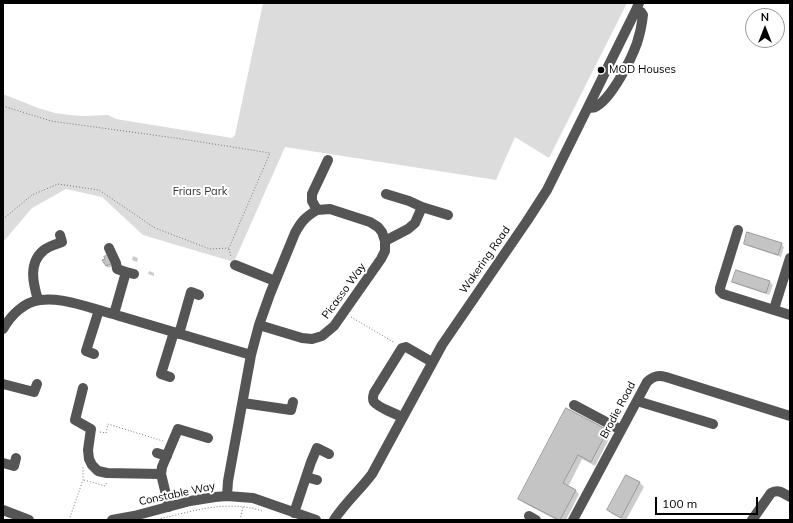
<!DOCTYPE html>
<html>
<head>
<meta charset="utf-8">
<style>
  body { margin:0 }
  #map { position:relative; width:793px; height:523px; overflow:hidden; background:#fff; font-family:Mulish,sans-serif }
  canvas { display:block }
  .frame { position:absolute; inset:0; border:4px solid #000; pointer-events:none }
  .north { position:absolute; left:745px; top:8px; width:40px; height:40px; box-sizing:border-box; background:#fff; border:1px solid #999; border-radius:50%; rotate:0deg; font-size:11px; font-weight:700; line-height:16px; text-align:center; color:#000 }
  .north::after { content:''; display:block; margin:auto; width:14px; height:18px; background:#000; clip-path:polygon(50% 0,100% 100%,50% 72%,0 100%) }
  .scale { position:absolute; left:655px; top:497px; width:103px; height:18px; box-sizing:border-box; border:2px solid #000; border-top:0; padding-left:5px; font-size:12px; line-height:14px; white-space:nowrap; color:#000; -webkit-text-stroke:3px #fff; paint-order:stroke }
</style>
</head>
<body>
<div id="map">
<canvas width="793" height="523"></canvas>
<div class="frame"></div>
<div class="north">N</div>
<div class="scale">100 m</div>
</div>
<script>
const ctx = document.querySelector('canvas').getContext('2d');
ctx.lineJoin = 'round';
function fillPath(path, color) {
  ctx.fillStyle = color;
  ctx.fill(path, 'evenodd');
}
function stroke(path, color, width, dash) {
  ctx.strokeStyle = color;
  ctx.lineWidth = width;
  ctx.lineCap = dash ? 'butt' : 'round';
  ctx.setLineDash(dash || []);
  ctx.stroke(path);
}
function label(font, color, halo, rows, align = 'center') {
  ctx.font = font + ' Mulish,sans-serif';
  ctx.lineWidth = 4;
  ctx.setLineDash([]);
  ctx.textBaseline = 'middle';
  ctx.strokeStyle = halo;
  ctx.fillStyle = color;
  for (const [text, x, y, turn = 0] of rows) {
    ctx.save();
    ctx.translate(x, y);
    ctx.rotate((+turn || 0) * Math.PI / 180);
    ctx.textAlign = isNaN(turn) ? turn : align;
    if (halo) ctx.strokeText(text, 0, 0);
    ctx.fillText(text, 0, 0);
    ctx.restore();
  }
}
fillPath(new Path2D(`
  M263 3H627L549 158 515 137 496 180 285 147 234 262 143 235 102 197 66 189 32 208 3 242V94L38 108 55 113 69 115 83 116 108 115 116 119 232 138 235 135Z`), '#dcdcdc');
fillPath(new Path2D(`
  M745 243 781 244 784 247 781 257 748 246Z
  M133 256 138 258 137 262 132 260Z
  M106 259 116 264 108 268 106 266Z
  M149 271 154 273V276L148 274Z
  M733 282H770L773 285 769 295 736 284Z
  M607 431 611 435 595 466 582 459 568 487 575 490 579 494 566 520H556L524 503 520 499Z
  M626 476 640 483 644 487 626 520H624L612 514 608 510Z`), '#0003');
const building = new Path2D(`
  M747 232 782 243 778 255 744 244Z
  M111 253 115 262 106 266 102 260 105 259 104 257Z
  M736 270 770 281 766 293 732 282Z
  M566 408 608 430 591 462 578 455 563 483 576 490 560 520H559L518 499Z
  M626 475 640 482 621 518 607 510Z`);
fillPath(building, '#c4c4c4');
stroke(building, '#999', 1);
stroke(new Path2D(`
  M3 106 51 121 182 139 270 153 229 248 210 249 155 228 99 190 58 184 32 195 3 219
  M229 249 231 257
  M351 317 395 343
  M100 432 106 433 108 424 163 441
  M84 480 105 486 107 482
  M69 520 83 480V467
  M155 520C190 512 226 499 262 511
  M240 520 243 507`), '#777', 1, [1, 2]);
stroke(new Path2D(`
  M588 107C591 108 594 108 597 106 612 97 631 60 637 43 640 34 642 24 643 15L641 12 636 10
  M386 194 409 201 422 207
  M317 210 330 209 370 222 378 227 382 232 385 241 408 229 415 223 422 207 448 215
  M738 230 720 288V291L723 294 790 315
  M109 248 116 263 117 269 126 272
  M235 265 275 281
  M38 300C33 283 28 263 44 250 49 246 56 244 62 242L60 235
  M774 309 790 258
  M114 314 126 272 134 274
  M259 325 302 338 312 339 322 336 334 326 381 259 385 251V241
  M3 329C11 315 24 302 40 300 56 298 70 302 85 306 98 310 110 313 123 317 166 330 208 342 251 355
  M179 334 191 292 199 295
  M94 354 86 351 99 310
  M170 377 161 374 174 332
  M3 384 34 392 37 384
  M83 388 75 420 91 429 88 450 89 459 92 465 98 471 107 473 161 474 169 507
  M637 401 713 424
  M243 403 291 410 293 402
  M574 405 621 430
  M403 417C397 415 378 407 374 402 372 399 373 396 374 393L402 348 406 347 432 362
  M157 453 167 456
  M3 463 14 466 16 458
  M161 474 162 467 178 429 208 438
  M306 477 317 480
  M227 496 228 481 251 355 259 325 270 294 295 233C301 222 305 217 317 210L312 201V194L328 160
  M3 510 29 520
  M294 513 311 462 317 448 329 454
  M529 516 536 520
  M112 520 134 516 190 501 215 497 227 496 253 498 316 520
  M334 520C345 503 360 490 372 474L442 345 527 221 547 190 636 10 639 3
  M573 520 647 382C653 376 658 375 666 377L790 416
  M752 520 771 493C779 489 783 493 790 497`), '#555', 10);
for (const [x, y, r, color] of [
  [601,70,4,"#000"]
]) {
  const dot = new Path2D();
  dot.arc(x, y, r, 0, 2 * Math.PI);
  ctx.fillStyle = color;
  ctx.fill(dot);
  stroke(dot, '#fff', 1.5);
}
label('11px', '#000', '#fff', [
  ["MOD Houses",609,70]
], 'left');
label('11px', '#333', '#fff', [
  ["Friars Park",200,192]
]);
label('11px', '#000', '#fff', [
  ["Wakering Road",485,260,-55],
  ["Picasso Way",344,291,-54],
  ["Brodie Road",618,410,-62],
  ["Constable Way",177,494,-12]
]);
</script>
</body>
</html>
